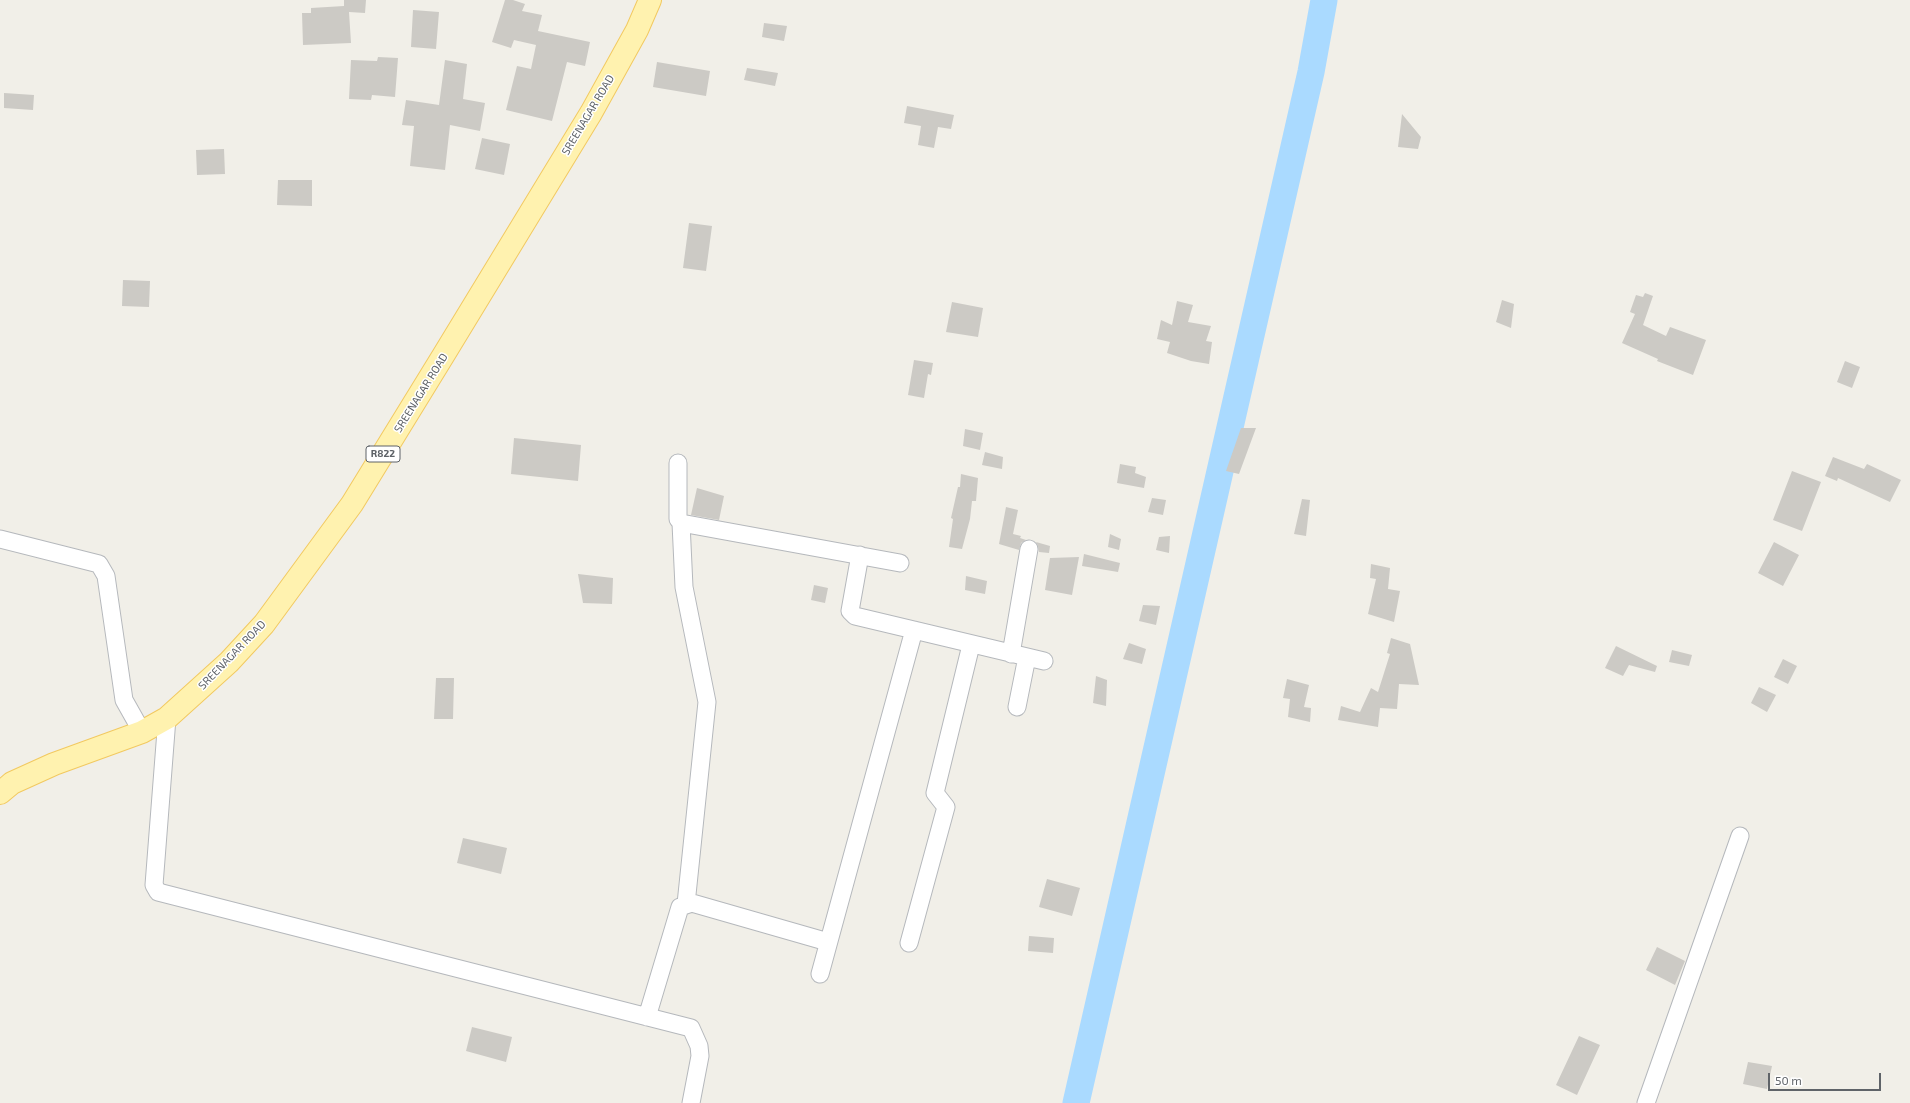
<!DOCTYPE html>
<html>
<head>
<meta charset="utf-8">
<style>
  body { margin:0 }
  #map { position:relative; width:1910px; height:1103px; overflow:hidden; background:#f1efe8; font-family:"Exo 2",sans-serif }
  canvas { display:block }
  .scale { position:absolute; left:1768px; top:1073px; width:113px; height:18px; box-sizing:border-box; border:2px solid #5f6368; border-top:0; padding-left:5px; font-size:12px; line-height:14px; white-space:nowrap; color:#5f6368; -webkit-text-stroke:3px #fff; paint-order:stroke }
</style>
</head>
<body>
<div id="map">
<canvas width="1910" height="1103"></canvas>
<div class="scale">50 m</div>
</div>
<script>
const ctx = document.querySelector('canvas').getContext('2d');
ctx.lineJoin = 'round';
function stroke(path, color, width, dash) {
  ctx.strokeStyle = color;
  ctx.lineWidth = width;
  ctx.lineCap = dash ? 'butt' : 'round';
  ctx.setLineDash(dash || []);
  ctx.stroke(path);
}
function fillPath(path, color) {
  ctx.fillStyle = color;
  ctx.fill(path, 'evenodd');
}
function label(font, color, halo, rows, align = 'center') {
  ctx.font = font + ' "Exo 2",sans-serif';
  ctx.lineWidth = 3;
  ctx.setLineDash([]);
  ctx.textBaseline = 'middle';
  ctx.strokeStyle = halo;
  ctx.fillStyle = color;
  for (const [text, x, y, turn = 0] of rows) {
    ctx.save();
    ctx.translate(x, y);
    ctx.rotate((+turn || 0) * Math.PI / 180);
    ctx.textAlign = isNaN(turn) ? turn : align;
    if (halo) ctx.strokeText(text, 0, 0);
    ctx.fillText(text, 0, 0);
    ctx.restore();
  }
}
stroke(new Path2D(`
  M1076 1103 1311 72 1324 0`), '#aadaff', 27);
fillPath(new Path2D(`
  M344 0H366L365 13 349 12 351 43 303 45 302 13H311V8L344 6Z
  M505 0H513L525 4 522 11 542 15 538 31 590 42 585 66 567 62 552 121 506 110 517 66 531 69 536 45 514 40 511 48 492 42Z
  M413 10 439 12 436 49 411 47Z
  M764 23 787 26 784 41 762 37Z
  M378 57 398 58 395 97 372 95 371 100 349 99 351 60 377 61Z
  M445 60 467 64 463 99 485 103 480 131 450 125 445 170 410 166 414 126 402 125 406 100 439 105Z
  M657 62 710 71 706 96 653 87Z
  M747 68 778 73 775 86 744 80Z
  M4 93 34 95 33 110 4 108Z
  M907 106 954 115 951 129 938 127 934 148 918 145 921 126 904 123Z
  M1402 114 1421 137 1418 149 1398 147Z
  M482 138 510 144 504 175 475 169Z
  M224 149 225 174 197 175 196 150Z
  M278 180H312V206L277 205Z
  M689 223 712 226 706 271 683 268Z
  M123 280 150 281 149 307 122 306Z
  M1645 293 1653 296 1643 325 1666 336 1670 327 1706 340 1693 375 1657 361 1658 359 1622 343 1635 314 1630 312 1636 295 1643 297Z
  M1502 300 1514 304 1511 328 1496 322Z
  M1177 301 1193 305 1188 322 1211 326 1206 341 1212 342 1209 364 1191 361 1167 353 1170 342 1157 339 1161 320 1172 325Z
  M952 302 983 308 978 337 946 332Z
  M914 360 933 363 931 375 928 374 924 398 908 395Z
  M1845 361 1860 367 1852 388 1837 382Z
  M1241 428H1256L1239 474 1226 471Z
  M965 429 983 433 980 450 963 446Z
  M514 438 581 445 578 481 511 474Z
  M985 452 1003 457 1002 469 982 465Z
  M1833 457 1864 469 1867 464 1901 480 1890 502 1838 478 1837 481 1825 476Z
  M1120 464 1136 467 1135 473 1146 477 1144 488 1117 483Z
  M1792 471 1821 482 1802 531 1773 520Z
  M961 474 978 478 976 501H972L970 519 962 549 949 547 953 519 951 518 958 487H960Z
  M697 488 724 496 719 520 691 515Z
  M1152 498 1166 500 1163 515 1148 512Z
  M1302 499 1310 500 1306 536 1294 534Z
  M1006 507 1018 510 1013 534 1021 536 1020 538 1026 540 1021 543 1019 550 999 544Z
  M1110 534 1121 539 1119 550 1108 547Z
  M1170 536 1169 553 1156 550 1159 537Z
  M1036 542 1050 546 1049 553 1039 552 1038 546Z
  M1774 542 1799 555 1783 586 1758 573Z
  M1084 554 1120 563 1118 572 1082 566Z
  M1079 557 1072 595 1045 590 1050 558Z
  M1371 564 1390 568 1388 589 1400 591 1394 622 1368 614 1376 579 1370 578Z
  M578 574 613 578 612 604 583 603Z
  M966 576 987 581 985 594 965 590Z
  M814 585 828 588 825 603 811 600Z
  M1143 605 1160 606 1156 625 1139 621Z
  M1391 638 1410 644 1419 685 1399 684 1397 709 1380 708 1378 727 1338 720 1341 706 1360 712 1371 688 1378 692 1390 654 1387 653Z
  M1129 643 1146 649 1142 664 1123 659Z
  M1616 646 1657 666 1655 672 1629 665 1623 676 1605 668Z
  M1672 650 1692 655 1689 666 1669 662Z
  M1783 659 1797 666 1788 684 1774 677Z
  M1096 676 1107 680 1106 706 1093 703Z
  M436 678H454L453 719H434Z
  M1287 679 1309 685 1304 707 1311 708 1310 722 1288 717 1290 699 1283 698Z
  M1759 687 1776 695 1767 712 1751 703Z
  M463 838 507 848 501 874 457 863Z
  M1047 879 1080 888 1072 916 1039 907Z
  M1029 936 1054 938 1053 953 1028 951Z
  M1657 947 1685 961 1675 985 1646 970Z
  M472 1027 512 1037 506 1062 466 1051Z
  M1579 1036 1600 1045 1577 1095 1556 1085Z
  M1748 1062 1772 1066 1767 1089 1743 1084Z`), '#cccac5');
const street = new Path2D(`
  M678 463V519L681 523 900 563
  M681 523 684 587 707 702 686 904
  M0 539 99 564 106 576 124 700 142 732
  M860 555 850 611 855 616 1044 661
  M1011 654 1029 549
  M1017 707 1027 657
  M167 718 154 885 158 892 691 1028 699 1046 700 1056 691 1103
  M909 943 946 807 935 793 971 645
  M820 974 914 630
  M647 1017 680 907 692 903 828 942
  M1646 1103 1740 836`);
const primary = new Path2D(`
  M0 793 12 783 54 764 142 732 167 718 229 662 264 624 352 504 443 356 591 113 637 30 650 0`);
stroke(street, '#b5b8bc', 19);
stroke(primary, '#f2c960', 24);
stroke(street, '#fff', 17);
stroke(primary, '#fff2af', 22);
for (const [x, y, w] of [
  [383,454,34]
]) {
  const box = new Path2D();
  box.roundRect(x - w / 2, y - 8, w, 16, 3);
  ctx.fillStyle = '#fff';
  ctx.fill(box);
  stroke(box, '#5f6368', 1);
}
label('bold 10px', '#5f6368', null, [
  ["R822",383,454]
]);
label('11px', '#5f6368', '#fff', [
  ["SREENAGAR ROAD",588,115,-59],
  ["SREENAGAR ROAD",421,393,-58],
  ["SREENAGAR ROAD",232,655,-46]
]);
</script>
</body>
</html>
